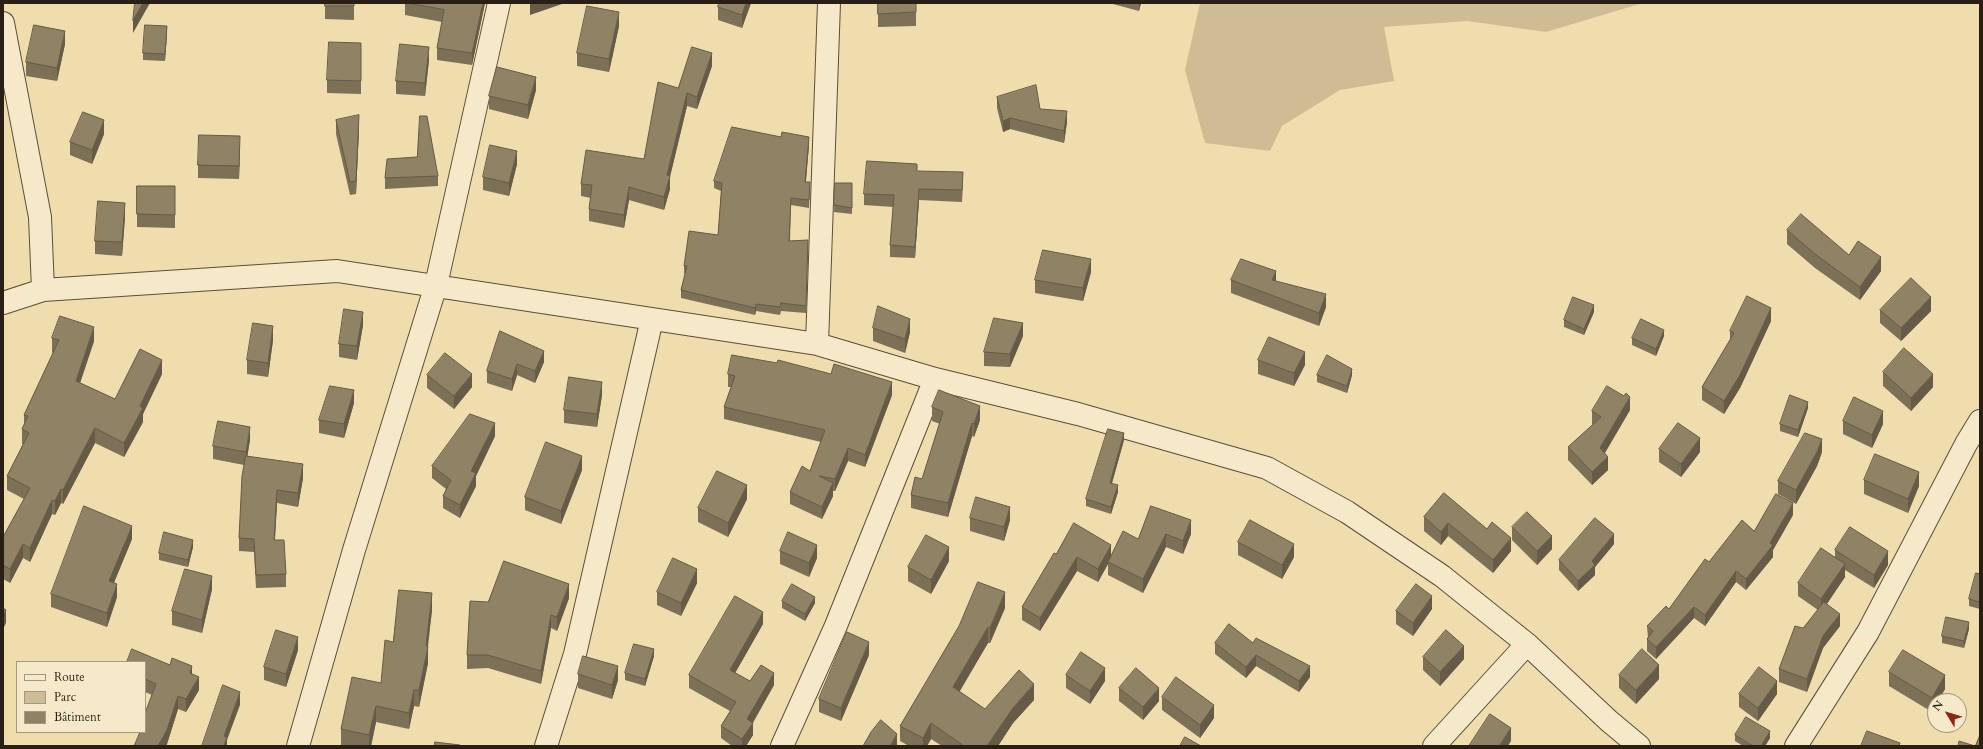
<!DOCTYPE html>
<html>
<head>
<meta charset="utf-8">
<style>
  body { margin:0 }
  #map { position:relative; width:1983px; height:749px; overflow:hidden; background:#f0ddae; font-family:Cardo,serif }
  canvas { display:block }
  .frame { position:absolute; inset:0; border:4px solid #291f14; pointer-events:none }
  .legend { position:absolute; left:16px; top:661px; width:130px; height:72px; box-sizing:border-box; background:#f5e9ca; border:1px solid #a39881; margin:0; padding:5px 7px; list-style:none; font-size:12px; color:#291f14 }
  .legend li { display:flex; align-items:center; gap:8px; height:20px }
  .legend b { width:20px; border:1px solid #a39881 }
  .north { position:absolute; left:1927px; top:693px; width:40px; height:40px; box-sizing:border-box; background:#f5e9ca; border:1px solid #a39881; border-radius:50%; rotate:308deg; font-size:11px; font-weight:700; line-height:16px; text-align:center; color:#291f14 }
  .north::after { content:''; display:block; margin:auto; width:14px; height:18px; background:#8f2418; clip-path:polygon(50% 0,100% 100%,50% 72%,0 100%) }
</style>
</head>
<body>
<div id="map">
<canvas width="1983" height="749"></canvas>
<div class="frame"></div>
<ul class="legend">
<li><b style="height:5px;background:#f5e9ca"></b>Route</li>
<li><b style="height:11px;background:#cebd94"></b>Parc</li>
<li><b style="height:11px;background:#908264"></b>Bâtiment</li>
</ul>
<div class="north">N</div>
</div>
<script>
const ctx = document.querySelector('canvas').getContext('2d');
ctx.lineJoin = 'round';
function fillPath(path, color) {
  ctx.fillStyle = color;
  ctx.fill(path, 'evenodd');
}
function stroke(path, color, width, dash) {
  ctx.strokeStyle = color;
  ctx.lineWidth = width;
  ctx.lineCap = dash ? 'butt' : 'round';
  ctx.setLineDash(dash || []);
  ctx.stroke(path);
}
fillPath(new Path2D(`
  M1200 3H1643L1546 32 1467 21 1384 27 1394 81 1340 90 1282 126 1270 151 1205 143 1185 70Z`), '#cebd94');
const minor = new Path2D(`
  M3 23 40 217 43 290
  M3 303 43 290 337 271 817 344 935 379 1078 414 1267 468 1347 512 1442 576 1527 644 1609 721 1639 746
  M817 344 829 3
  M298 746 354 550 436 285 499 3
  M546 746 575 654 652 319
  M782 746 835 628 935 379
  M1434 746 1527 644
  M1796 746 1868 632 1966 444 1980 421`);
stroke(minor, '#5b4e3a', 24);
stroke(minor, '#f5e9ca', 22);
fillPath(new Path2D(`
  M325 3H354V20L325 19Z
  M405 3H485L472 65 437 60V48L442 22 405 15Z
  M751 3 742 28 718 20V7Z
  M878 3 916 12V26L878 27Z
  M1109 3H1141L1139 11Z
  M619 26 609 72 577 66V53Z
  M167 33 165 61 143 60V53Z
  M361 43V94L327 93V80Z
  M65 44 57 81 26 76V62Z
  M429 60 425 96 396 94V81Z
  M712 66 697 109 687 106 670 176V189L664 210 629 200 624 228 589 221V209L591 198 581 196V184L644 159 678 88Z
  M536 90 528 119 489 109V96Z
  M997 97 1040 109 1067 122 1064 143 1010 129 1003 132 997 108Z
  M336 120 359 128 356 194 350 195 336 134Z
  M104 134 92 164 70 155V142Z
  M809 145 806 182H810L809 208 791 205 790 241 808 240 806 313 781 311 780 315 756 311 755 315 681 298V290L685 274 684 273V266L718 235 721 191 714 188V181Z
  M240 149 239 179 198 178V165Z
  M417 157 438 176V186L385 189V178Z
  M517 164 509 196 483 190V177Z
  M917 171 963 184 962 202 919 200 915 258 890 257V245L893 207 864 205V194Z
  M835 183H852V214L834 212Z
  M137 186H175V228L137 227Z
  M125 217 122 256 95 254V241Z
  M1787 230 1849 255 1881 271 1860 300 1815 268 1787 244Z
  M1091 272 1083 301 1035 293V280Z
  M1231 280 1276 281 1326 307 1319 326 1231 293Z
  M1880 310 1931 311 1901 341 1880 323Z
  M1594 312 1584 335 1564 327V320Z
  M1771 321 1740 388 1724 414 1702 400V387L1730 340V331Z
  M363 325 357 360 339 357V344Z
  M873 328 910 332 905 353 873 341Z
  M500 331 544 362 535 383 517 375 512 391 487 383V371Z
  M1023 336 1010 367 984 366V352Z
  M1664 336 1656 356 1632 345V338Z
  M52 338 94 341 80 383 115 399 162 374 143 414V422L124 457 95 443 63 504 61 503 55 515 52 514 30 562 23 558 10 583 3 579V537L24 499 7 490V476L23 444H22V429L24 425V415L53 353 52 352Z
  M273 340 268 377 247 374V360Z
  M1258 360 1305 365 1294 386 1258 374Z
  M1883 372 1933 387 1911 411 1883 386Z
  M728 374 892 395 865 467 848 461 835 491H833V496L822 519 790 504V492L810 471 821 442 724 419V407L731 387H728Z
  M427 375 472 387 454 409 427 388Z
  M1317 375H1352L1347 393 1317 382Z
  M602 395 597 427 564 423V410Z
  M1624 396 1630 410 1605 453 1608 470 1592 485 1568 460V447L1593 425 1592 424V411Z
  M354 403 344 438 319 433V420Z
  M932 407 980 420 974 437 972 436 948 517 911 508V495L922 479 940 424 932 421Z
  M1808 408 1798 437 1780 431V424Z
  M1843 421 1883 424 1872 448 1843 434Z
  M495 436 476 476V486L460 518 443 508V496L446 489 432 478V466Z
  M250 440 247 456 303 478 298 507 277 503 275 540 286 574V587L256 588 254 552 239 551V538L244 465 213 459V446Z
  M1124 440 1112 483 1118 492 1111 514 1086 506V499Z
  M1659 449 1700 452 1681 477 1659 462Z
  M1822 452 1817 466 1796 504 1778 494V481Z
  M582 470 561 524 525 510V497Z
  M1864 480 1919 486 1908 513 1864 494Z
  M1444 493 1511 551 1493 573 1448 536 1441 545 1424 531V517Z
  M747 499 728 537 698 522V508Z
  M1151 506 1191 534 1183 554 1166 547 1143 593 1108 575V564L1098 582 1077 571 1040 631 1022 620V607L1056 554 1111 555 1138 539Z
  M1793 515 1773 550V557L1746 590 1736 582 1705 626 1694 618 1656 659 1647 651V639L1648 638 1647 626 1669 609 1709 562 1754 531Z
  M970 518 1010 520 1004 541 970 531Z
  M1512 527 1552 549 1537 565 1512 540Z
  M132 539 114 583 117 597 107 627 51 607V594Z
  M1238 542 1294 557 1282 579 1238 555Z
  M1614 544 1595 567V575L1578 591 1559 570V560Z
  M193 547 188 567 159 560V553Z
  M1835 550 1888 565 1874 588 1845 570V577L1827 604 1840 626 1823 648 1807 692 1779 682V669L1803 628 1818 610 1798 596V583L1835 557Z
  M780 551 817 558 809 577 780 564Z
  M949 561 931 594 908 581V567Z
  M1980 574V609L1969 606V599Z
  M697 583 681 616 657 605V592Z
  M212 589 202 633 172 625V611Z
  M569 598 557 631 551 628 541 684 488 668 467 669V655L488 602Z
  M782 601 815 603 805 621 782 608Z
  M1005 608 990 643H988L959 691 985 709 1034 700 1013 723 998 746H942L931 739 927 746H909L900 741V726Z
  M1432 609 1413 636 1396 624V611Z
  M432 610 428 647V663L419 707 414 706 409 729 376 722 371 746H345L341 745V729L381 683 393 642Z
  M763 624 735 673 750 681 774 685 753 723V735L746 746H732L721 738V726L730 711 689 688V675Z
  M1969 629 1964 648 1942 643V636Z
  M1215 643H1253L1310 677 1299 692 1256 666 1246 678 1215 654Z
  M298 650 286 687 264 680V667Z
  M869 655 841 721 819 712V699Z
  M654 656 645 686 625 680V673Z
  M1423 657 1464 659 1440 686 1423 670Z
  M145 662 170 665 192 674 199 690 186 712 178 709 167 744 166 746H134L145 732 152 695 145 692Z
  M1889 672 1945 689 1938 701H1935L1932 712 1889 686Z
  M578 674 618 680 612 699 578 688Z
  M1066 675 1105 681 1090 704 1066 688Z
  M1619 675 1659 679 1636 704 1619 688Z
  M1119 688 1159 701 1143 720 1119 701Z
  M1739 694H1777L1758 721 1739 707Z
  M1162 697 1214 718 1200 738 1162 710Z
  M1735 735 1770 738 1765 746H1743L1735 741Z`), '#7c7056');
fillPath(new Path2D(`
  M143 3H150L133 33V20Z
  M483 3H485L472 65V53Z
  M530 3H565L530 15Z
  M746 3H751L742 28V15Z
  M1139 3H1141L1139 11Z
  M619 12V26L609 72V59Z
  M167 26V33L165 61V54Z
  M65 31V44L57 81V68Z
  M429 47V60L425 96V83Z
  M712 53V66L697 109V97Z
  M536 77V90L528 119V105Z
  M687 93V106L669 181 670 176V189L664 210V197L667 175Z
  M1067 111V122L1064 143V131Z
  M359 115V128L356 194V181Z
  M1010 118V129L1003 132V121Z
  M104 120V134L92 164V150Z
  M240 136V149L239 179V166Z
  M809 137V145L805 189V182Z
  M517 151V164L509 196V183Z
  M629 187V200L624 228V215Z
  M919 189V200L915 258V247Z
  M125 203V217L122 256V242Z
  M1881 257V271L1860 300V287Z
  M1091 259V272L1083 301V288Z
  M1276 271V284L1272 280Z
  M1326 294V307L1319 326V313Z
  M1931 297V311L1901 341V328Z
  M756 304V311L755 315V308Z
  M1594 305V312L1584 335V329Z
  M1771 308V321L1740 388 1724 414V401Z
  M363 312V325L357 360V346Z
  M910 319V332L905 353V339Z
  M1023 323V336L1010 367V354Z
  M273 326V340L268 377V363Z
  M94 327V341L76 395V381Z
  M1664 330V336L1656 356V349Z
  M544 351V362L535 383V371Z
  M1305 352V365L1294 386V373Z
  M162 360V374L143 414V422L124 457V443L140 406Z
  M517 364V375L512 391V379Z
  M1352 369V375L1347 393V386Z
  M472 374V387L454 409V396Z
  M1933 374V387L1911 411V398Z
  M602 382V395L597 427V414Z
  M892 382V395L865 467V455Z
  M354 390V403L344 438V424Z
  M1630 397V410L1600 461V448Z
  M1808 402V408L1798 437V430Z
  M980 406V420L974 437V424Z
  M1883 411V424L1872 448V435Z
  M495 423V436L476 476V486L460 518V505L471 471Z
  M972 423V436L948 517V503Z
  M250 427V440L246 465V452Z
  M95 428V443L63 504V490Z
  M1124 433V440L1110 490V483Z
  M1700 438V452L1681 477V464Z
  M1822 439V452L1817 466 1796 504V490Z
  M848 448V461L835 491V479Z
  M582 456V470L561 524V511Z
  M1608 457V470L1592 485V472Z
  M303 464V478L298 507V493Z
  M1919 472V486L1908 513V499Z
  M833 483V496L822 519V507Z
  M747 485V499L728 537V523Z
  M1118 485V492L1111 514V507Z
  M61 489V503L55 515V501Z
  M277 490V503L274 553V540Z
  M52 500V514L30 562V548Z
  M1793 503V515L1773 550V557L1746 590V579L1770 543Z
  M1010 507V520L1004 541V527Z
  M1191 520V534L1183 554V541Z
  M1448 523V536L1441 545V532Z
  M132 526V539L109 594V581Z
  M1166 534V547L1143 593V579Z
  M1614 534V544L1595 567V575L1578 591V581L1592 561Z
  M1552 536V549L1537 565V551Z
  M1511 538V551L1493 573V560Z
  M193 540V547L188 567V560Z
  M23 544V558L10 583V569Z
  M1294 544V557L1282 579V565Z
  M817 545V558L809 577V563Z
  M1111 545V558L1108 562V564L1098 582V569Z
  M949 547V561L931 594V580Z
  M1888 551V565L1874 588V575Z
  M1077 557V571L1040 631V618Z
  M1845 564V577L1821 612V599Z
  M697 569V583L681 616V603Z
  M1736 571V582L1705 626V615Z
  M212 576V589L202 633V620Z
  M117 584V597L107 627V613Z
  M569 584V598L557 631V617Z
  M1005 592V608L990 643V628Z
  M432 593V610L427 650 428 647V663L419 707V690L426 646Z
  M1432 596V609L1413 636V623Z
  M815 597V603L805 621V614Z
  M1694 607V618L1656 659V647Z
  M6 610V623L3 629V616Z
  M763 612V624L730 682V670Z
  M1840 614V626L1823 648 1807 692V679L1823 636Z
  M551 615V628L541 684V671Z
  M1969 622V629L1964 648V641Z
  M988 627V643L953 703V687Z
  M298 637V650L286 687V674Z
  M869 642V655L841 721V708Z
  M1464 646V659L1440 686V672Z
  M654 649V656L645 686V679Z
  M1256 655V666L1246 678V667Z
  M1659 665V679L1636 704V690Z
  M192 666V679L190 673Z
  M618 666V680L612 699V685Z
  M1310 666V677L1299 692V681Z
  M1105 668V681L1090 704V691Z
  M774 673V685L751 725 753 723V735L746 746H742V739L747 719Z
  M1945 675V689L1938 701H1935V706L1932 712V698Z
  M199 677V690L186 712V699Z
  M1777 681V694L1758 721V708Z
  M1034 684V700L1013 723 998 746H987L1013 708Z
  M1159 688V701L1143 720V707Z
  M414 690V706L409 729V713Z
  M240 692V705L227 740V746H224V736Z
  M178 696V709L167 744 166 746H158Z
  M1214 705V718L1200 738V725Z
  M376 706V722L371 746H369V735Z
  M931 723V739L927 746H923V738Z
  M1511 728V741L1508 746H1499Z
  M1770 731V738L1765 746H1761Z
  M897 734V746H890Z`), '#655b46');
const building = new Path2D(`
  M135 3H143L133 20Z
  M325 3H354V6H325Z
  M408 3H483L472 53 437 48 444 10Z
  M719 3H746L742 15 718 7Z
  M878 3H916V12L878 14Z
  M587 6 619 12 609 59 577 53Z
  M34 25 65 31 57 68 26 62Z
  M145 25 167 26 165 54 143 53Z
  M329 42 361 43V81L327 80Z
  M400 44 429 47 425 83 396 81Z
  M692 47 712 53 697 97 687 93 667 175 670 176 664 197 629 187 624 215 589 209 592 185 581 184 586 150 644 159 658 82 678 88Z
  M497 67 536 77 528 105 489 96Z
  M1036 85 1040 109 1067 111 1064 131 1010 118 1003 121 997 97Z
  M83 112 104 120 92 150 70 142Z
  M359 115 356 181 350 182 336 120Z
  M420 116H427L438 176 385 178 387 159 417 157Z
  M732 127 781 137 782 132 809 137 805 182H810L809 200 791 198 789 241 808 240 806 306 781 303 780 307 756 304 755 308 681 290 687 266H684L689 231 718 235 722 183 714 181Z
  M199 135 240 136 239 166 198 165Z
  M490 145 517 151 509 183 483 177Z
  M867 161 917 164V171L963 172 962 190 919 189 915 247 890 245 894 195 864 194Z
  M835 183H852V208L834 205Z
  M137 186H175V215L137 214Z
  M98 201 125 203 122 242 95 241Z
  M1801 214 1849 255 1858 241 1881 257 1860 287 1815 254 1787 230Z
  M1043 250 1091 259 1083 288 1035 280Z
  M1241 259 1276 271 1272 280 1326 294 1319 313 1231 280Z
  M1911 278 1931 297 1901 328 1880 310Z
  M1747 296 1771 308 1740 375 1724 401 1702 387 1734 333 1730 331Z
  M1573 297 1594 305 1584 329 1564 320Z
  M878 306 910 319 905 339 873 328Z
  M344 309 363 312 357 346 339 344Z
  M60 316 94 327 76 381 115 399 140 349 162 360 140 406 143 408 124 443 95 428 63 490 61 489 55 501 52 500 30 548 23 544 10 569 3 565V537L30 488 7 476 29 433 22 429 28 416 24 415 59 340 52 338Z
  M994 318 1023 323 1010 354 984 352Z
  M1641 319 1664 330 1656 349 1632 338Z
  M253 323 273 326 268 363 247 360Z
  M500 331 544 351 535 371 517 364 512 379 487 371Z
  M1269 337 1305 352 1294 373 1258 360Z
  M1904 348 1933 374 1911 398 1883 372Z
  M445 353 472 374 454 396 427 375Z
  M732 355 777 363 778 360 831 374 834 364 892 382 865 455 848 448 835 479 819 476 833 483 822 507 790 492 802 466 810 471 825 430 724 407 735 376 728 374Z
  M1327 355 1352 369 1347 386 1317 375Z
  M569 377 602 382 597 414 564 410Z
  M330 386 354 390 344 424 319 420Z
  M1607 386 1624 396 1626 393 1630 397 1600 448 1608 457 1592 472 1568 447 1601 417 1592 411Z
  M939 390 980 406 974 424 972 423 948 503 911 495 915 477 922 479 943 412 932 407Z
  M1790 395 1808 402 1798 430 1780 424Z
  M1854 397 1883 411 1872 435 1843 421Z
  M470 414 495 423 471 471 476 473 460 505 443 496 451 480 432 466Z
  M218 421 250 427 246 452 213 446Z
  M1678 423 1700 438 1681 464 1659 449Z
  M1108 429 1124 433 1110 483 1118 485 1111 507 1086 499Z
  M1805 433 1822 439 1817 452 1796 490 1778 481Z
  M546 442 582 456 561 511 525 497Z
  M1875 454 1919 472 1908 499 1864 480Z
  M246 456 303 464 298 493 277 490 274 540H284L286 574 256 575 254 539 239 538 242 476Z
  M717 471 747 485 728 523 698 508Z
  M1444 493 1487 529 1492 522 1511 538 1493 560 1448 523 1441 532 1424 517Z
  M1776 494 1793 503 1770 543 1773 545 1746 579 1736 571 1705 615 1694 607 1656 647 1647 639 1653 631 1647 626 1666 606 1669 609 1705 559 1709 562 1742 520 1754 531Z
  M976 497 1010 507 1004 527 970 518Z
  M84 506 132 526 109 581 117 584 107 613 51 594Z
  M1151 506 1191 520 1183 541 1166 534 1143 579 1108 562 1123 531 1138 539Z
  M1527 512 1552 536 1537 551 1512 527Z
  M1595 518 1614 534 1592 561 1595 565 1578 581 1559 560Z
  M1250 520 1294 544 1282 565 1238 542Z
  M1074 523 1111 545 1098 569 1077 557 1040 618 1022 607 1054 553 1056 554Z
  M1850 527 1888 551 1874 575 1835 550Z
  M164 532 193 540 188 560 159 553Z
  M788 532 817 545 809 563 780 551Z
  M926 535 949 547 931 580 908 567Z
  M1821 548 1845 564 1821 599 1798 583Z
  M673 558 697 569 681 603 657 592Z
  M504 561 569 584 557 617 551 615 541 671 488 655H467L470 601 488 602Z
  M185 569 212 576 202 620 172 611Z
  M1976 573 1980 574V602L1969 599Z
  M978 582 1005 592 990 628 988 627 953 687 985 709 1019 670 1034 684 1013 708 987 746H964L931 723 923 738 900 726 959 626Z
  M792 584 815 597 805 614 782 601Z
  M1416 584 1432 596 1413 623 1396 611Z
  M399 590 432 593 426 646 428 647 419 690H414L409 713 376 706 369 735 341 729 352 677 381 683 385 640 393 642Z
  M735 596 763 612 730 670 750 681 761 665 774 673 747 719 753 723 742 739 721 726 736 702 689 675Z
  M1824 602 1840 614 1823 636 1807 679 1779 669 1795 626 1803 628Z
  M3 608 6 610 3 616Z
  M1946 617 1969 622 1964 641 1942 636Z
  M1229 624 1253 643 1256 638 1310 666 1299 681 1256 655 1246 667 1215 643Z
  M276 630 298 637 286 674 264 667Z
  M1446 630 1464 646 1440 672 1423 657Z
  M847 632 869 642 841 708 819 699Z
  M634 644 654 649 645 679 625 673Z
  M132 649 170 665 172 658 192 666 190 673 199 677 186 699 178 696 167 730 158 746H134L140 732H145V713L156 684 145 679V662H127Z
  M1642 649 1659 665 1636 690 1619 675Z
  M1903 650 1945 675 1932 698 1889 672Z
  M1081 652 1105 668 1090 691 1066 675Z
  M583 656 618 666 612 685 578 674Z
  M1759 667 1777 681 1758 708 1739 694Z
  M1136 668 1159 688 1143 707 1119 688Z
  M1176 677 1214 705 1200 725 1162 697Z
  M223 685 240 692 224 736 227 737 224 746H202Z
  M1490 714 1511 728 1499 746H1469Z
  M1746 717 1770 731 1761 746H1753L1735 735Z
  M881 720 897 734 890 746H863L871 732Z
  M1867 731 1900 743 1899 746H1861Z
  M1980 735V746H1958L1959 741 1975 746Z
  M1185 737 1201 746H1180Z
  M435 742 460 745V746H435Z`);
fillPath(building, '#908264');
stroke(building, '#655b46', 1);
</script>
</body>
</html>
